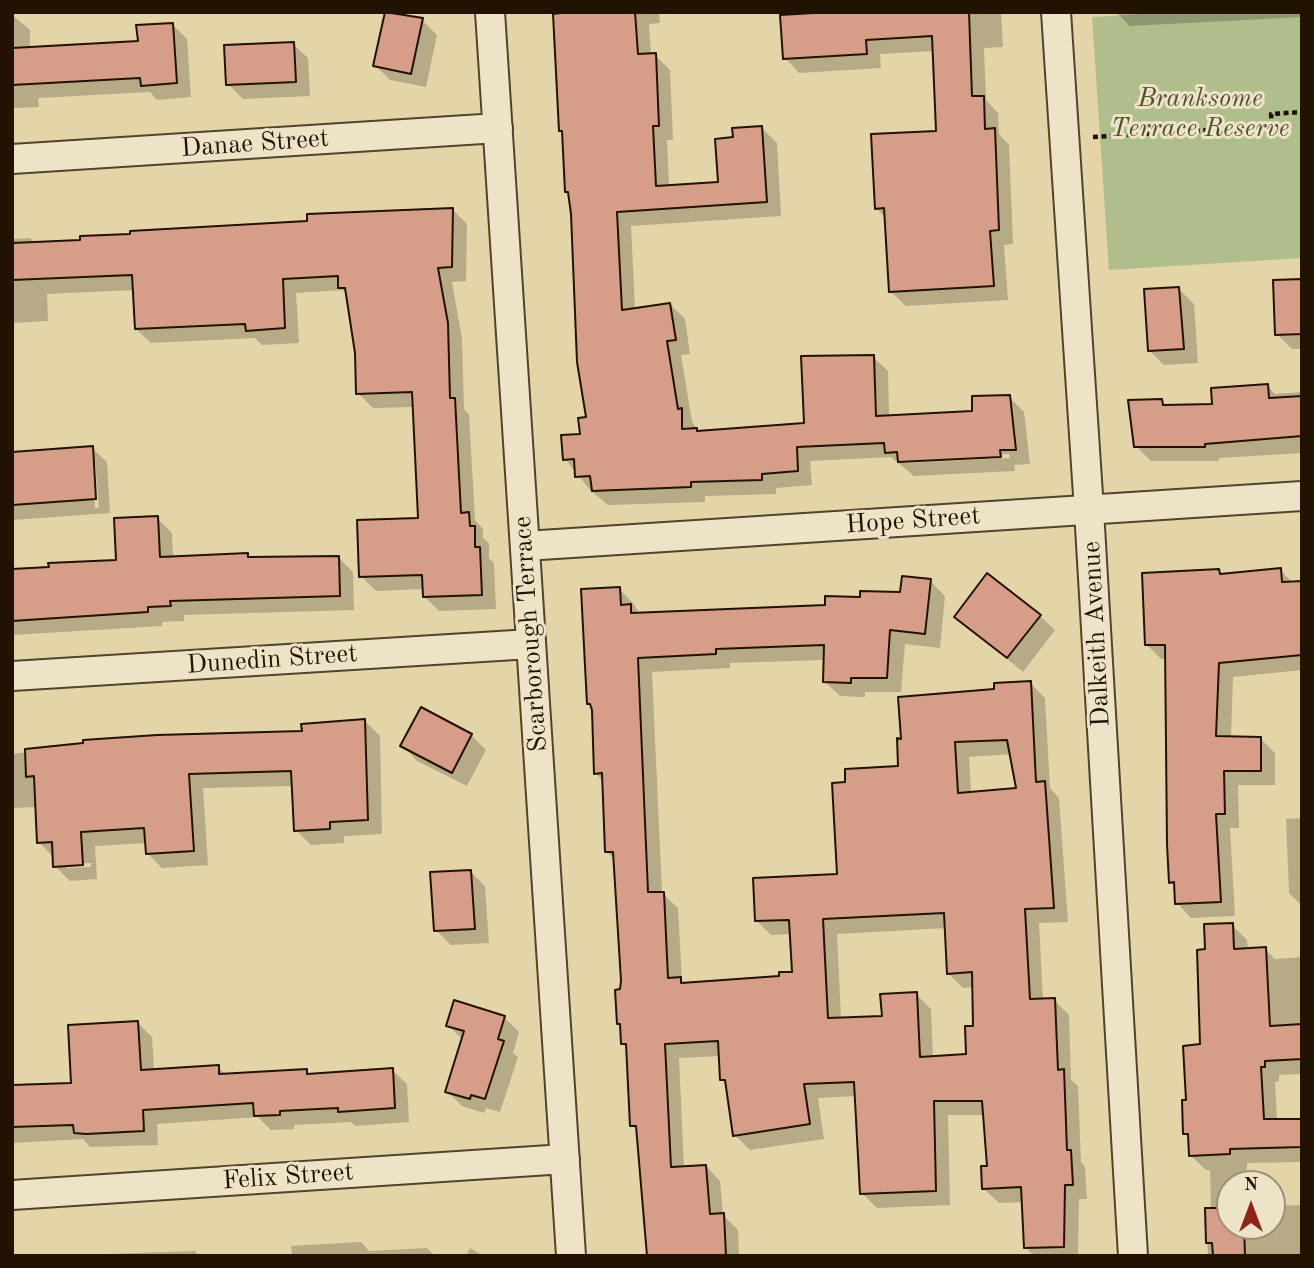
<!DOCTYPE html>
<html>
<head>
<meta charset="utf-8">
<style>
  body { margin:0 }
  #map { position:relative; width:1314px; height:1268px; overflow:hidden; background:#e4d5a9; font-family:"Old Standard TT",serif }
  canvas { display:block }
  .frame { position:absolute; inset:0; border:14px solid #221202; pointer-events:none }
  .north { position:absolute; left:1216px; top:1170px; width:70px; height:70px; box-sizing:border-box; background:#ede4c7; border:2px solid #9c9078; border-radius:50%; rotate:0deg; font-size:19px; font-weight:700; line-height:28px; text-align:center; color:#221202 }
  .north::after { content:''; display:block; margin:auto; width:24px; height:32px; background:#8f2418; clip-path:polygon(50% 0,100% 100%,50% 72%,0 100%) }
</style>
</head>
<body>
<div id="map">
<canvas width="1314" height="1268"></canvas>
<div class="frame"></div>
<div class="north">N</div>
</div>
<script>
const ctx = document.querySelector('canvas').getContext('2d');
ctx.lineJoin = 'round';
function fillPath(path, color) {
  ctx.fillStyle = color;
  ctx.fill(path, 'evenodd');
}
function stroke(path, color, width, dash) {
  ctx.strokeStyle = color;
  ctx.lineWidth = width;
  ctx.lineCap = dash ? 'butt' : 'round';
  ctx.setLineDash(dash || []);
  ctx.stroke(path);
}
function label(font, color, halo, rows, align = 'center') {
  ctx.font = font + ' "Old Standard TT",serif';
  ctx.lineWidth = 6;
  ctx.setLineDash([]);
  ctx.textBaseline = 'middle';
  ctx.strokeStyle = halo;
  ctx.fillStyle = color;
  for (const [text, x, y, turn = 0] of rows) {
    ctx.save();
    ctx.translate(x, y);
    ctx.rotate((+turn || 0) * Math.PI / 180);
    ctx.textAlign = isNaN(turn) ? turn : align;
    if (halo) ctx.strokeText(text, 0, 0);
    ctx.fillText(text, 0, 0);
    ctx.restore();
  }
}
fillPath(new Path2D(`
  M1175 12H1302V258L1109 270 1092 17Z`), '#b0be8b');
fillPath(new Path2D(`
  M563 12H659L660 23 649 24 651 55H655L670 70 673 140H667L669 187 720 184 735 139 762 128 777 143 781 216 631 226 635 309 670 304 685 319 690 354 681 355 692 421 699 433 805 425 873 357 888 371 889 417 974 412 1009 397 1024 412 1030 464 1014 465 1015 471 914 476 891 457 810 461 812 485 776 488V494L705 496V502L608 505 591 491 565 459 581 435 588 419 571 195 566 191 564 133 560 130 556 83 554 15ZM1009 454 1010 458 905 463 902 460Z
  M813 12H1001L1003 47 984 48 986 100 998 113 999 134 1009 145 1013 244 1004 245 1008 300 906 306 891 292 886 218 876 208 938 133 934 51 880 54 881 68 799 73 785 58Z
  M1116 12H1302V17L1130 26Z
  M12 15 30 30V48L139 42 172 24 187 39 191 97 157 100 150 92 38 98 39 107 12 108Z
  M422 20 437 35 426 87 390 80 375 65Z
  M293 44 308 58 310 96 243 99 228 84Z
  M453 210 467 224 466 281 452 282 462 339 464 409 469 414 475 520 483 529V538L489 543V558L494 563 496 609 439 611 425 597 424 589 376 591 361 576 420 520 414 407 373 408 358 393 357 353 348 295 343 290 296 293 299 343 262 345 255 338 151 343 136 329 134 290 47 294 48 321 12 323V239L30 238 36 244Z
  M1302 282V349H1292L1277 334Z
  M1179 289 1194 304 1198 363 1164 365 1149 350Z
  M1267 386 1275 394 1302 392V453L1219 458V461H1151L1136 446 1162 401 1168 407 1214 405Z
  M92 448 107 462 110 513 12 520V453ZM92 461H95L99 508H95Z
  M157 518 172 533 173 558 247 555 251 559 339 558 353 572 354 610 184 615V621L162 622V626L12 635V569L117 561Z
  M1280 570 1293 583H1302V670L1233 677 1231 738H1260L1275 753V785H1238L1239 828H1230L1235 916 1191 918 1177 903 1176 887 1170 882 1167 659H1161L1147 645 1219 571 1223 575Z
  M930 581 945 596 940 648 905 644 901 692H865V697L840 696 825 682V660L730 663V668L652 672 662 893 678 908 682 981 685 984 781 977 793 973 791 934 771 935 757 921 838 875 847 784 900 768 996 691 1030 683 1045 698 1050 788 1059 798 1068 922 1039 923 1043 1000H1054L1069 1015 1071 1080 1078 1086 1081 1162 1085 1167 1087 1199H1079L1078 1256H1034L1025 1247 1024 1202 999 1203 984 1189 988 1167 985 1115H948L950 1205 877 1208 862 1193 857 1096 818 1098 824 1139 750 1150 735 1135 727 1085 722 1079 721 1056 679 1058 684 1168 706 1166 720 1181 723 1215 738 1230 739 1256H649L639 1132 632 1125 628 1049 623 1044 619 1023 622 981 616 861 606 851 604 782 595 773 594 709 588 703 619 589 634 604 639 614 826 607 902 594ZM1012 754 1018 790 971 793 969 757ZM946 928 948 973 963 988 974 987 975 1027 968 1056 933 1058 931 1009 916 994 883 1017 841 1019 837 934Z
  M1040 616 1055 630 1023 672 956 617Z
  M365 721 380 736 382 834 344 836V843L311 845 296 830 294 786 203 788 208 865 162 868 147 853V843L95 846 97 879 70 881 55 866 54 858 39 842 37 807 12 808V754L44 750 43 747 157 736 304 733ZM91 863V867L66 868V864Z
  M471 735 486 750 467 786 417 761 403 746Z
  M1302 818V906L1289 893 1286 819Z
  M471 872 485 886 489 943 451 945 436 930Z
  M1232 925 1247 940 1248 950 1265 949 1275 959 1302 957V1074L1279 1075V1081L1275 1082 1277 1120 1302 1119V1162L1247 1163V1184H1230V1226H1272V1206L1302 1205V1256H1208L1206 1223 1211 1209 1210 1170H1206L1191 1156 1190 1139 1185 1134 1188 1102 1202 1046 1197 965 1198 951H1207Z
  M455 1002 505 1018 519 1032 513 1053 518 1057 500 1112 486 1108 484 1113 462 1106 447 1091 463 1040 448 1025Z
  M137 1022 152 1037 154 1071 218 1067 226 1075 306 1071 311 1075 392 1070 407 1084 409 1122 355 1126 351 1122 294 1125V1129L271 1130 258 1117 157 1124 158 1145 90 1147 83 1139 12 1143V1086L73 1084Z
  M361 1242 369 1251 427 1248 435 1256H292L291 1246Z
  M470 1248 484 1256H466Z
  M195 1251 199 1256H66L77 1255Z`), '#0003');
const building = new Path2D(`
  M385 12 423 18 411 74 373 66Z
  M568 12H635L638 54 656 53 659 126H653L656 186 718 182 715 139 733 137 732 128 762 126 767 202 617 212 622 310 670 303 676 340 667 341 678 409 682 408V429L697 428V431L804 423 801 356 874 355 876 416 972 411V396L1010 395 1016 450H1000L1001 457 898 462 897 452 885 453 884 443 797 447 798 471 762 474V480L691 482V487L592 491 590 476 575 477 574 459 563 460 561 435 580 434 578 418 586 417 577 362 571 214 568 192H565L562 131H559L553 14Z
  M831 12H969L972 96H984L985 129 995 128 999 230 990 231 994 286 889 292 884 208 875 209 871 134 936 131 932 36 866 40 867 54 783 59 780 15Z
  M173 23 177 83 141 86 140 78 12 85V48L138 41 136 25Z
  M294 42 296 82 226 85 224 45Z
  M453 208 452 267 438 268 448 323 450 398H455L461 513 469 512 470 526H475V547H480L482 595 423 597 422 575 359 577 357 520 418 518 412 392 356 394 355 353 345 288H338V276L283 279 285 328 246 331 245 324 135 329 132 275 12 280V243L80 240V236L130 234V231L307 221V214Z
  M1302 279V334L1275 335 1273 280Z
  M1179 287 1184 349 1148 351 1144 289Z
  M1268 384 1269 398 1302 396V436L1205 444V447H1134L1128 400 1162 399 1163 405 1212 404 1211 388Z
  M93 446 96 499 12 505V452Z
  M158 516 160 557 248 553V557L339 556 340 596 170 601 171 606 148 607V612L12 621V569L49 567 48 563 116 560 114 518Z
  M1281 568 1282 582 1302 581V655L1219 663 1216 736 1261 737V771H1224L1225 814H1216L1221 902 1175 904 1174 882 1169 883 1167 844 1165 645H1145L1142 573 1219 569 1220 574Z
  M987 573 1041 615 1007 658 954 617Z
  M902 576 931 579 925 634 890 630 887 678H851V683L823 682 824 645 716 649V654L638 658 648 892H664L668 978 681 977V983L779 976V972H792L789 920 755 921 753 878 837 874 832 783 845 782V769L898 766 897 738 901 739 898 697 994 689V683L1031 681 1036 782 1045 781 1054 908 1025 909 1030 999 1055 998 1058 1070 1064 1069 1067 1150H1071L1073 1185H1065L1064 1247 1024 1248 1021 1187 982 1189 981 1166H987L982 1101H934L936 1191 860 1194 854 1082 804 1084 810 1124 733 1136 725 1080H720L718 1041 665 1044 671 1167 706 1165 710 1214 724 1213 726 1256H647L636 1126H630L626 1044H621L620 1024H617L615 990 620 989 621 981 613 852H605L602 773 594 774 592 710 590 704H587L581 589 620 587 621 605 631 604V613L825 605V596L860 597V591L900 592ZM1007 740 1016 788 958 793 955 742ZM944 913 947 974 972 972 973 1026H965L966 1054 920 1057 917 992 880 994 882 1016 828 1018 823 919Z
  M421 707 472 734 452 773 400 746Z
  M365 719 368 820 330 822V829L294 831 291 771 189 774 194 851 146 854 144 828 81 832 83 865 53 867 52 842 37 843 34 776 26 777 25 749 83 743V740L157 735 302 731 301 724Z
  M471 870 475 929 434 931 430 872Z
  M1233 923 1234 949 1266 947 1270 1026 1302 1024V1059L1265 1061V1067H1261L1264 1119H1302V1147L1230 1149V1154L1189 1156 1188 1134H1183L1182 1100H1186L1183 1046 1200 1044 1197 950 1205 949 1204 924Z
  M454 1000 505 1016 498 1039 504 1041 485 1099 471 1095 470 1099 445 1092 464 1031 446 1026Z
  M138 1021 141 1070 219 1065V1074L307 1069V1074L393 1068 395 1108 338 1112V1108L280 1111V1115L254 1116 253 1103 143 1110 144 1131 86 1134 74 1133 73 1125 12 1127V1085L71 1083 68 1025Z
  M1205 1208H1230V1226H1244L1245 1256H1213L1212 1243H1206Z`);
fillPath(building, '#d69d88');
stroke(building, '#221202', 2);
const street = new Path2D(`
  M490 12 571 1256
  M1056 12 1089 510 1133 1256
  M12 159 498 128
  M525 546 1302 496
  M12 676 531 644
  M12 1195 565 1159`);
stroke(street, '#52432c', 32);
stroke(new Path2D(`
  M1093 137 1272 126 1271 114 1302 112`), '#221202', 4.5, [5, 3.5]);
stroke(street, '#ede4c7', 28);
label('italic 26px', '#544e32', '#ede4c7', [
  ["Branksome",1200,99],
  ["Terrace Reserve",1200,129]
]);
label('26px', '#221202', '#ede4c7', [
  ["Danae Street",255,144,-4],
  ["Hope Street",913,521,-4],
  ["Scarborough Terrace",531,634,-94],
  ["Dalkeith Avenue",1097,634,-93],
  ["Dunedin Street",272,660,-4],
  ["Felix Street",288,1177,-4]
]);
</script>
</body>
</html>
